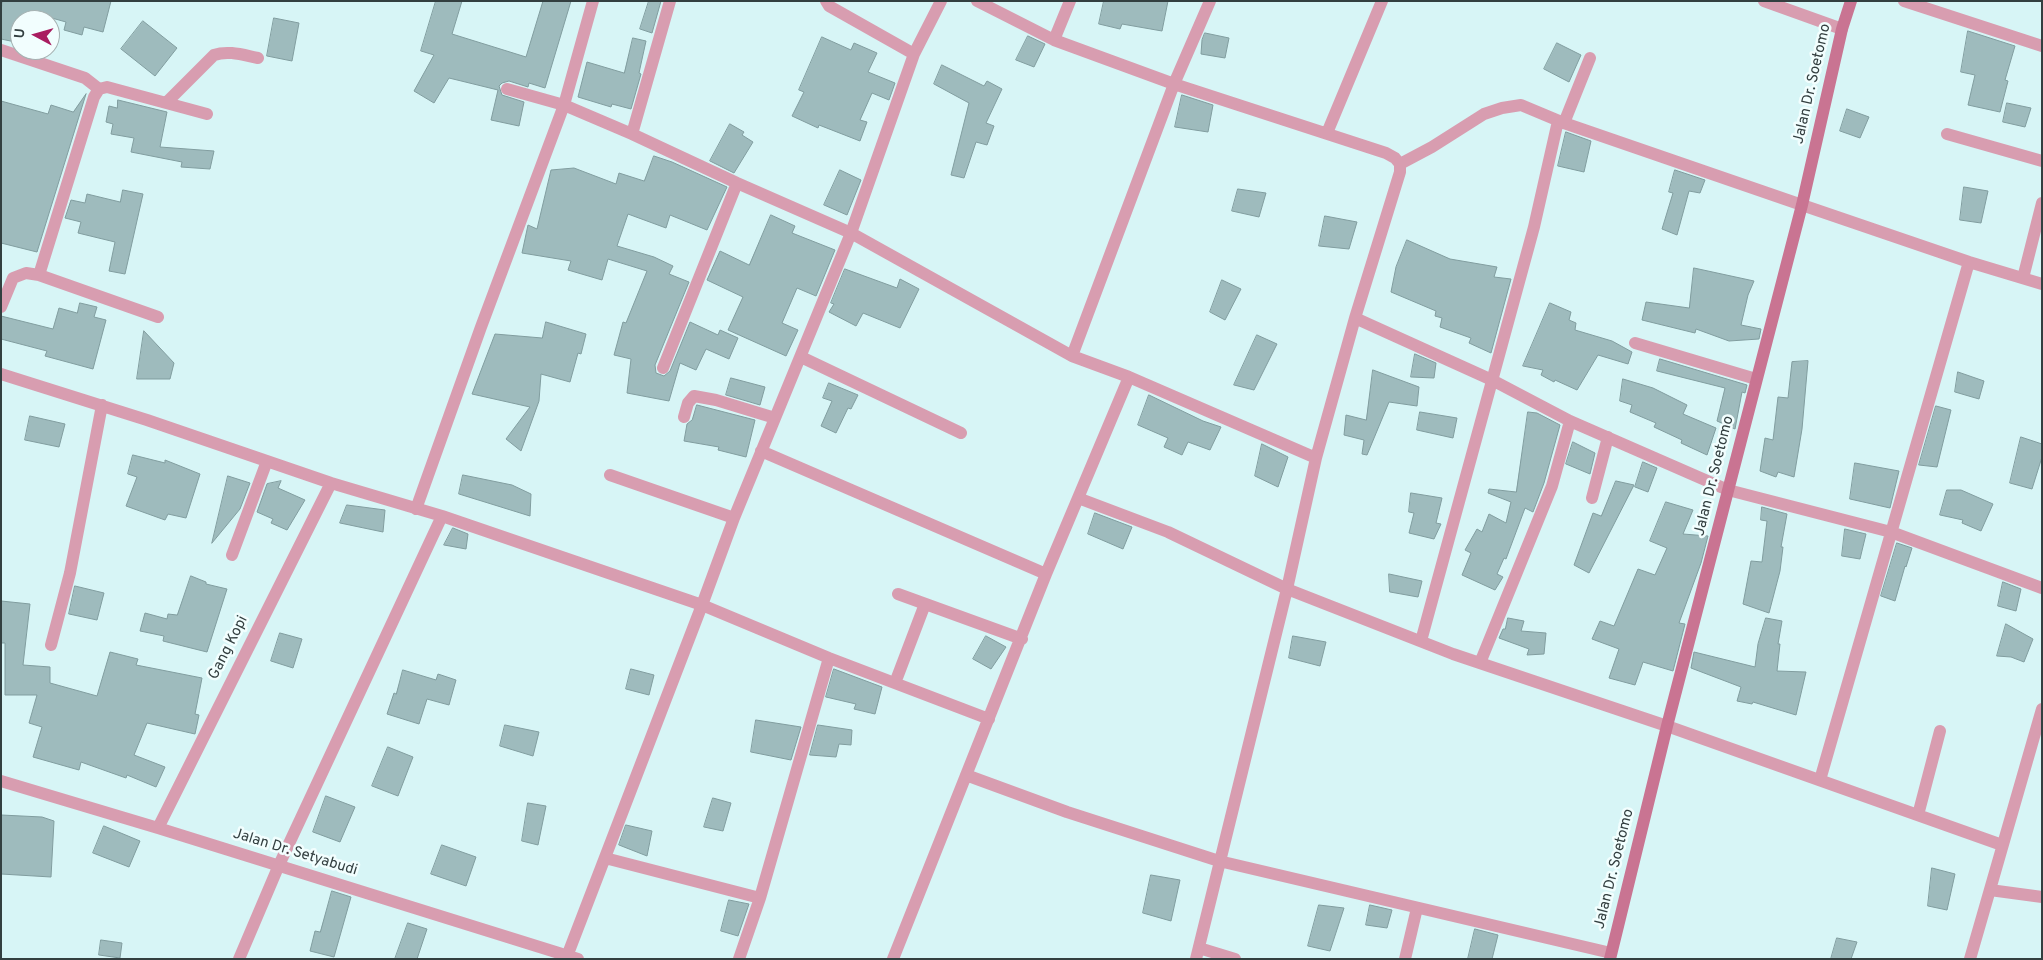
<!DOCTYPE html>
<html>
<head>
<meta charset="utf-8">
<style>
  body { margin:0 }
  #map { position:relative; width:2043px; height:960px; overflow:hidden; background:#d7f5f6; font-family:Overpass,sans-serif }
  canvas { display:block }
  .frame { position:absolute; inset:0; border:2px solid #333f40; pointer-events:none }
  .north { position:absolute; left:10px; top:10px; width:50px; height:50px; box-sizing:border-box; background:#f2fefe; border:1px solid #a6b2b2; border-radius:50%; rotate:276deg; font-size:14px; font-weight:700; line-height:20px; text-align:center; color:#333f40 }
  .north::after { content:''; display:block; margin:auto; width:18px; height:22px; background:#a91d60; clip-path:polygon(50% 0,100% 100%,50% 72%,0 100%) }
</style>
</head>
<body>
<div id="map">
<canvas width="2043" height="960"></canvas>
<div class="frame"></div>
<div class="north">U</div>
</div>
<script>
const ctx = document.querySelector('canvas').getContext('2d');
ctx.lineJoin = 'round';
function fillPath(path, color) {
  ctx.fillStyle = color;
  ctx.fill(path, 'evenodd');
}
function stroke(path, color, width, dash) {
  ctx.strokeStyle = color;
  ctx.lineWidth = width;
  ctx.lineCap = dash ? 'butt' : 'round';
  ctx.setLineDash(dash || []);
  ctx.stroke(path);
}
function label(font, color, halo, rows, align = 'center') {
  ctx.font = font + ' Overpass,sans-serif';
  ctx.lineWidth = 5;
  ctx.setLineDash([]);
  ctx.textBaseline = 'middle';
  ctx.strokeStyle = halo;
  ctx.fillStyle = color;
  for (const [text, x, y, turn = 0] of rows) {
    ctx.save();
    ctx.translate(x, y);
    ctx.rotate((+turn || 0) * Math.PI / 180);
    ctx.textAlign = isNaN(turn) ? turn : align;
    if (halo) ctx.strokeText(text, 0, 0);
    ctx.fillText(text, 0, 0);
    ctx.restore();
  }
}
const building = new Path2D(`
  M3 1H111L103 32 84 27 82 35 64 30 66 22 34 13 33 20H20V43L1 39V10Z
  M436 1H462L452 34 526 57 543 1H571L545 88 529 83 528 87 509 81 502 83 499 86 502 95 524 102 519 126 491 120 498 90 449 78 434 103 414 91 434 55 421 51Z
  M649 1H661L652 33 640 29Z
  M1104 1H1168L1162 31 1122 24 1120 29 1099 24Z
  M274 18 299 23 292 61 267 56Z
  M143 21 177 48 155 76 121 49Z
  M1968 31 2015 46 2005 80 2008 81 2000 112 1968 105 1975 75 1961 72Z
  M1205 33 1229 38 1225 58 1201 54 1202 40Z
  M1028 36 1045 44 1034 67 1016 60Z
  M822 37 851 50 854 43 877 53 868 72 895 83 889 100 872 93 860 120 867 122 860 141 819 125 818 128 792 116 804 92 799 90Z
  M633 38 646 41 639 73 641 74 631 109 612 104 611 107 578 97 587 62 624 73Z
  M1557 43 1581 55 1569 82 1544 69Z
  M942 65 984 86 987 81 1002 89 986 123 994 126 987 145 976 142 964 178 951 175 969 103 934 84Z
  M86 94 37 252 1 243V101L48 114 51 105 73 112Z
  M1182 95 1213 105 1208 132 1175 127Z
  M118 100 167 112 160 147 214 151 210 169 181 167 182 162 131 152 134 138 111 134 113 124 106 122 109 106 117 108Z
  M2007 103 2031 108 2025 127 2003 122Z
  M1847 109 1869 117 1860 138 1840 131Z
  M730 124 744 132 742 135 753 142 734 173 710 161Z
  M1566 132 1591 141 1584 172 1558 166Z
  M654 156 672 162 727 187 707 230 670 215 666 228 628 214 617 246 654 257 673 266 669 274 689 282 655 365 656 373 664 376 670 371 690 322 718 335 720 330 738 338 729 359 706 349 696 370 680 363 669 401 627 393 631 359 614 355 623 322 626 323 647 271 608 259 602 280 568 270 571 261 522 253 528 225 537 229 551 170 574 168 616 184 619 173 644 181Z
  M840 170 861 180 847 215 824 205Z
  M1675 170 1705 180 1700 193 1689 191 1677 235 1662 229 1673 193 1669 192Z
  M1964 187 1988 191 1981 223 1960 220Z
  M1238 189 1266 193 1259 217 1232 211Z
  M123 190 143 194 125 274 109 271 115 242 78 233 81 222 65 218 71 200 85 203 87 194 120 202Z
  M771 215 795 226 792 233 835 250 816 296 797 288 782 323 798 330 786 356 728 330 743 297 707 280 720 251 749 265Z
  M1325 216 1357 222 1349 249 1319 246Z
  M1407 240 1450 259 1497 267 1494 277 1511 279 1491 353 1469 343 1471 338 1440 327 1442 318 1435 316 1436 311 1391 292 1396 267Z
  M1694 268 1754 281 1748 295 1741 325 1761 329 1759 339 1729 341 1696 329 1695 333 1642 320 1646 302 1689 308Z
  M845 269 897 288 900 279 919 289 900 328 863 313 856 326 829 312 834 304 831 303Z
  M1222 280 1241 289 1225 320 1210 312Z
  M80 303 97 307 94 317 106 320 93 369 45 356 47 351 1 339V316L53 329 59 308 77 313Z
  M1550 303 1571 312 1569 320 1576 323 1575 330 1612 341 1632 352 1628 364 1598 355 1577 390 1555 380 1554 382 1541 375 1543 370 1523 366Z
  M546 322 586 334 581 354 578 353 570 382 541 374 539 401 521 451 506 439 530 407 472 394 495 334 542 338Z
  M144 331 174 363 170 379H137Z
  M1257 335 1277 344 1254 390 1234 385Z
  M1415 354 1436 363 1434 378 1411 377Z
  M1660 359 1747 385 1745 393 1742 392 1735 429 1717 421 1725 388 1657 371Z
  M1808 361 1802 429 1794 477 1778 472 1776 477 1760 471 1765 438 1773 440 1778 397 1788 398 1792 362Z
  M1373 370 1419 387 1417 406 1389 402 1367 455 1362 454 1364 440 1344 435 1346 415 1366 420Z
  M1958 372 1984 381 1979 399 1955 392Z
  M731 378 765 387 760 405 726 395Z
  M1623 379 1653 388 1687 405 1683 414 1716 428 1707 455 1681 443 1682 440 1654 427 1656 423 1630 412 1632 405 1620 401Z
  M829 383 858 395 851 409 848 408 836 433 821 426 832 401 823 398Z
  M1149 395 1203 421 1221 427 1210 450 1188 442 1182 455 1164 447 1168 438 1138 425Z
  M697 405 755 420 746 457 718 450 719 447 684 441 687 424 692 420Z
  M1936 406 1951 410 1937 467 1919 465Z
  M1420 412 1457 418 1453 438 1417 430Z
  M1528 412 1537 413 1560 425 1544 483 1533 512 1525 508 1506 559 1504 558 1497 574 1503 577 1495 590 1462 575 1471 553 1465 550 1477 529 1482 532 1489 514 1506 523 1511 502 1488 493 1489 489 1516 492Z
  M30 416 65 424 59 447 25 440Z
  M2021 437 2042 444V457L2032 489 2010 483Z
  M1573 442 1595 453 1590 474 1566 464Z
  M1262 444 1288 457 1278 487 1255 476Z
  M133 455 165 463V460L200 474 186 518 168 514 165 520 126 506 137 477 128 474Z
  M1643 462 1657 468 1648 492 1635 487Z
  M1855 463 1899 471 1890 508 1850 499Z
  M463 475 512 485 531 494 530 516 459 494Z
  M228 476 250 483 240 509 212 543Z
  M281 481 278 488 305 500 287 530 271 523 273 519 257 512 267 484Z
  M1616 481 1634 485 1589 573 1574 565 1593 513 1601 516Z
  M1947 490H1961L1993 504 1981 531 1962 523 1963 520 1940 515Z
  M1411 493 1442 498 1436 523 1441 524 1434 539 1409 533 1414 513 1409 512Z
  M1666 502 1693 510 1683 534 1708 536 1701 563 1679 623 1685 624 1673 671 1643 662 1635 685 1609 678 1619 649 1592 639 1600 621 1614 626 1638 569 1655 575 1667 548 1650 541Z
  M347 505 385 510 383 532 340 523Z
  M1762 507 1787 514 1781 547H1783L1780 571 1769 613 1743 604 1751 561 1762 562 1767 521 1761 520Z
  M1095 513 1132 527 1123 549 1088 534Z
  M453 528 468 534 466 549 444 545Z
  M1845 529 1866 534 1860 559 1842 556Z
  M1897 543 1912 548 1906 567 1905 566 1895 601 1881 596Z
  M1389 574 1422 581 1418 597 1390 592Z
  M191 576 206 582V584L227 589 207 652 163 641 164 636 140 631 145 613 167 619 168 614 177 615Z
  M2003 582 2021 589 2016 611 1998 606Z
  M75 586 104 593 97 620 69 614Z
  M1 601 30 604 23 665 50 667V683L97 696 110 652 138 659 136 665 202 678 195 714 199 715 195 734 147 723 134 755 165 767 156 787 127 775 126 778 81 762 79 770 33 757 42 727 29 723 37 695H5V643H1Z
  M1508 618 1524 621 1521 631 1546 633 1544 654 1527 655 1529 649 1499 638 1503 629H1505Z
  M1766 618 1782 621 1778 644H1780L1777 671 1806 672 1796 715 1753 702 1752 704 1737 701 1741 687 1691 668 1694 652 1755 667 1758 644Z
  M2006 624 2033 639 2024 662 2011 657 1997 656Z
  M280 633 302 639 293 668 271 661Z
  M986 636 1006 647 991 669 973 659Z
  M1293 636 1326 642 1320 666 1289 658Z
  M631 669 654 675 649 695 626 689Z
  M834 669 882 687 875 714 854 709 856 704 826 697Z
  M403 670 436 680 438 674 456 680 449 705 427 699 419 724 387 714 394 693 396 694Z
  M756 720 801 727 791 760 751 752Z
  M505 725 539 732 533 756 500 746Z
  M818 725 852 730 851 745 839 744 836 757 810 755Z
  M388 747 413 757 398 796 372 786Z
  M326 796 355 807 340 842 313 832Z
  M713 798 731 803 723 831 704 827Z
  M528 803 546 806 538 845 522 841Z
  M1 815 42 817 54 821 51 877 1 874Z
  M626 825 652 831 647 856 619 845Z
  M104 826 140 841 129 867 93 853Z
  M442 845 476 857 466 886 431 874Z
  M1932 868 1955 874 1947 910 1928 906Z
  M1151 875 1180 880 1171 921 1143 913Z
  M332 891 351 897 334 957 310 951 315 931 320 932Z
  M729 900 749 904 738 936 721 931Z
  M1319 905 1344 908 1330 951 1308 946Z
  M1370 905 1392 910 1387 928 1366 925Z
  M408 923 427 929 417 959H395Z
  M1475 929 1498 935 1492 959H1468Z
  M1837 938 1857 942 1851 959H1831Z
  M101 940 122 943 120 958 99 955Z`);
fillPath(building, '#9ebbbd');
stroke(building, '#819d9f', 1);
stroke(new Path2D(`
  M826 1 829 6 914 54
  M977 1 1054 40 1174 84 1386 153 1395 158 1400 164V172L1355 318 1316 458 1287 589 1196 959
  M1764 1 1842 29
  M1904 1 2042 46
  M1054 40 1070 1
  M1 50 85 78 99 89
  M507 89 564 105 632 134 737 183 851 233 1072 356 1129 377 1316 458
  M166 103 214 55C228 50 243 55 258 58
  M1564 123 1590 58
  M1327 133 1382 1
  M632 134 670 1
  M1947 134 2042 161
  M1400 164 1432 147 1484 114 1502 108 1521 105 1564 123 1802 205 1969 262 2042 284
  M39 275 94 97 99 89 107 87 207 114
  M2023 278 2042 203
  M1 307 13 278 26 273 39 275 158 317
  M1355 318 1492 380 1570 421 1728 490 1891 532 2042 588
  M1635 343 1756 379
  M1072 356 1174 84 1210 1
  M801 357 961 433
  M663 368 737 183
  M1 374 147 420 331 483 442 516 702 605 829 658 989 719
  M684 417 688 403 694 396 716 400 775 418
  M761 451 1046 574
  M610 475 734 518
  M1078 498 1168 532 1287 589 1453 654 1667 726 2002 845
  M1592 498 1608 437
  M416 509 481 327 564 105 593 1
  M232 555 267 461
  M898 594 1022 639
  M1421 641 1534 227 1558 121
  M51 645 70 573 102 405
  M1480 663 1552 486 1570 421
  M895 683 925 604
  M966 775 1067 812 1219 861 1611 953
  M1820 780 1969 262
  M1 781 158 828 578 959
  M1918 815 1940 731
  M158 828 331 483
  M605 858 760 898
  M1990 890 2042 897
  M1199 948 1235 959
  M239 959 279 865 442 516
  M566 959 702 605 734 518 851 233 914 54 941 1
  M739 959 760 898 829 658
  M893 959 1046 574 1129 377
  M1405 959 1417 908
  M1970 959 2042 709`), '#d89db0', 12);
stroke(new Path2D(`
  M1610 959 1667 726 1802 205 1842 29 1851 1`), '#c97492', 12);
label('15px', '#333f40', '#f2fefe', [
  ["Jalan Dr. Soetomo",1813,84,-77],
  ["Jalan Dr. Soetomo",1715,476,-76],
  ["Gang Kopi",229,648,-63],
  ["Jalan Dr. Setyabudi",295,853,17],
  ["Jalan Dr. Soetomo",1615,869,-76]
]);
</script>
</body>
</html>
